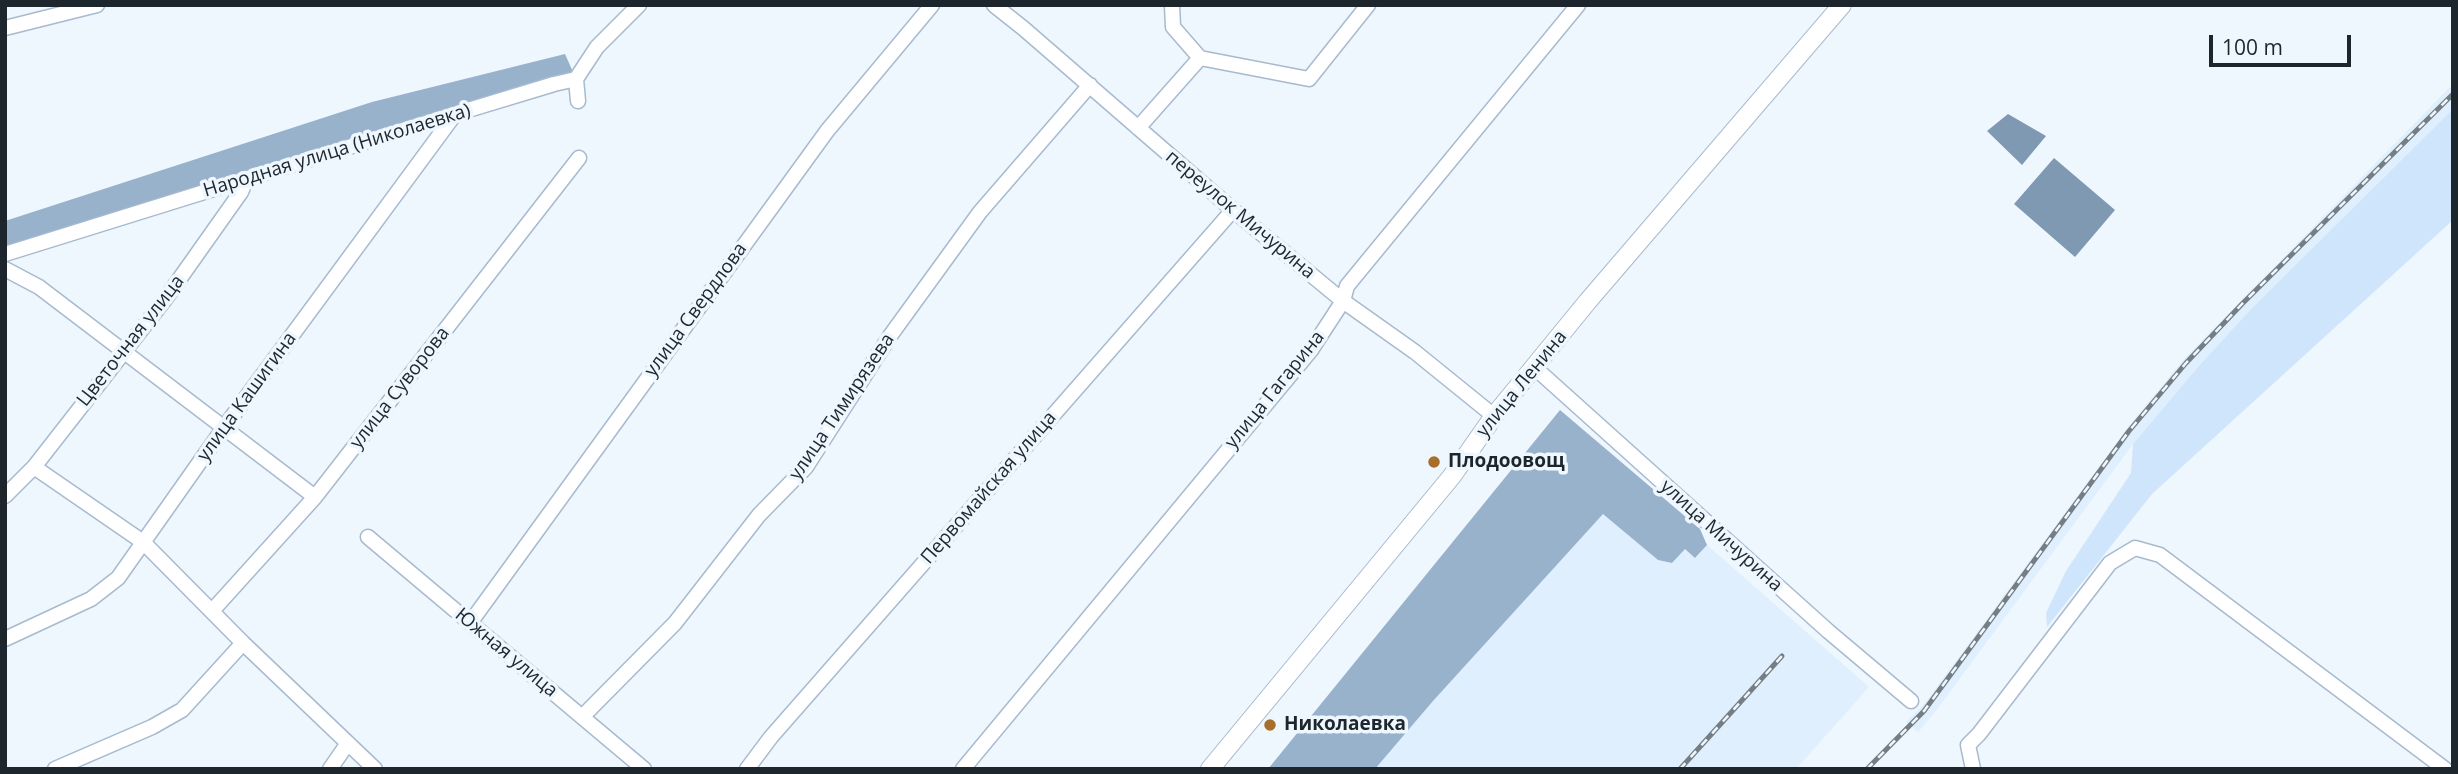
<!DOCTYPE html>
<html>
<head>
<meta charset="utf-8">
<style>
  body { margin:0 }
  #map { position:relative; width:2458px; height:774px; overflow:hidden; background:#eef6fe; font-family:"Open Sans",sans-serif }
  canvas { display:block }
  .frame { position:absolute; inset:0; border:7px solid #1e262d; pointer-events:none }
  .scale { position:absolute; left:2209px; top:35px; width:142px; height:32px; box-sizing:border-box; border:4px solid #1e262d; border-top:0; padding-left:9px; font-size:21px; line-height:24px; white-space:nowrap; color:#1e262d; -webkit-text-stroke:5px #eef6fe; paint-order:stroke }
</style>
</head>
<body>
<div id="map">
<canvas width="2458" height="774"></canvas>
<div class="frame"></div>
<div class="scale">100 m</div>
</div>
<script>
const ctx = document.querySelector('canvas').getContext('2d');
ctx.lineJoin = 'round';
function fillPath(path, color) {
  ctx.fillStyle = color;
  ctx.fill(path, 'evenodd');
}
function stroke(path, color, width, dash) {
  ctx.strokeStyle = color;
  ctx.lineWidth = width;
  ctx.lineCap = dash ? 'butt' : 'round';
  ctx.setLineDash(dash || []);
  ctx.stroke(path);
}
function label(font, color, halo, rows, align = 'center') {
  ctx.font = font + ' "Open Sans",sans-serif';
  ctx.lineWidth = 7;
  ctx.setLineDash([]);
  ctx.textBaseline = 'middle';
  ctx.strokeStyle = halo;
  ctx.fillStyle = color;
  for (const [text, x, y, turn = 0] of rows) {
    ctx.save();
    ctx.translate(x, y);
    ctx.rotate((+turn || 0) * Math.PI / 180);
    ctx.textAlign = isNaN(turn) ? turn : align;
    if (halo) ctx.strokeText(text, 0, 0);
    ctx.fillText(text, 0, 0);
    ctx.restore();
  }
}
fillPath(new Path2D(`
  M2453 84V109L2251 309 2198 367 2133 444 1935 712 1918 732 1906 722 1925 703 2126 430 2184 359Z
  M1603 513 1658 560 1672 563 1685 549 1696 558 1707 545 1869 687 1796 769H1375L1433 701Z`), '#dfeffe');
fillPath(new Path2D(`
  M2453 109V220L2152 494 2047 627 2046 613 2066 571 2131 473 2133 444 2198 367 2251 309Z`), '#cfe5fb');
fillPath(new Path2D(`
  M565 54 573 72 5 250V221L372 102Z
  M1560 410 1700 529 1707 545 1695 558 1685 549 1672 563 1658 560 1603 514 1433 701 1375 769H1268Z`), '#98b2cc');
fillPath(new Path2D(`
  M2008 114 2046 136 2022 165 1987 131Z
  M2054 158 2115 210 2075 257 2014 204Z`), '#7f99b2');
const minor = new Path2D(`
  M994 5 1023 28 1233 210 1343 301 1415 352 1494 416
  M1172 5 1173 27 1200 58
  M5 28 97 5
  M1200 58 1309 79 1368 5
  M576 79 578 101
  M1138 128 1200 58
  M5 254 455 114 554 84 576 79 597 47 639 5
  M5 269 39 287 315 497
  M1534 367 1828 631 1911 701
  M34 467 143 542 243 643 375 769
  M5 496 34 467 166 298 241 192 247 178
  M368 537 644 769
  M212 611 315 497 579 158
  M470 623 827 131 932 5
  M5 639 91 599 118 578 223 429 455 114
  M582 717 675 623 759 515 806 467 890 336 980 212 1090 85
  M55 769 152 727 182 710 243 643
  M330 769 348 743
  M747 769 771 737 1233 210
  M963 769 1311 350 1343 301 1347 286 1578 5
  M1973 769 1968 745 1979 734 2110 563 2135 548 2160 555 2445 769`);
const major = new Path2D(`
  M1210 769 1452 476 1494 416 1588 301 1842 5`);
stroke(minor, '#a7bace', 17);
stroke(major, '#a7bace', 20);
stroke(minor, '#fff', 14);
stroke(major, '#fff', 18);
const rail = new Path2D(`
  M1680 769 1782 656
  M1867 769 1924 711 2129 431 2186 363 2242 304 2453 94`);
stroke(rail, '#767e85', 5);
stroke(rail, '#eef6fe', 2.5, [8]);
for (const [x, y, r, color] of [
  [1434,462,7,"#a76f2b"],
  [1270,725,7,"#a76f2b"]
]) {
  const dot = new Path2D();
  dot.arc(x, y, r, 0, 2 * Math.PI);
  ctx.fillStyle = color;
  ctx.fill(dot);
  stroke(dot, '#eef6fe', 2.5);
}
label('19px', '#1e262d', '#eef6fe', [
  ["Народная улица (Николаевка)",337,151,-17],
  ["переулок Мичурина",1240,215,40],
  ["улица Свердлова",696,310,-54],
  ["Цветочная улица",131,341,-52],
  ["улица Ленина",1522,384,-51],
  ["улица Суворова",400,388,-52],
  ["улица Гагарина",1275,390,-51],
  ["улица Кашигина",247,397,-54],
  ["улица Тимирязева",842,407,-56],
  ["Первомайская улица",989,488,-49],
  ["улица Мичурина",1721,536,42],
  ["Южная улица",506,653,40]
]);
label('bold 19px', '#1e262d', '#eef6fe', [
  ["Плодоовощ",1448,462],
  ["Николаевка",1284,725]
], 'left');
</script>
</body>
</html>
